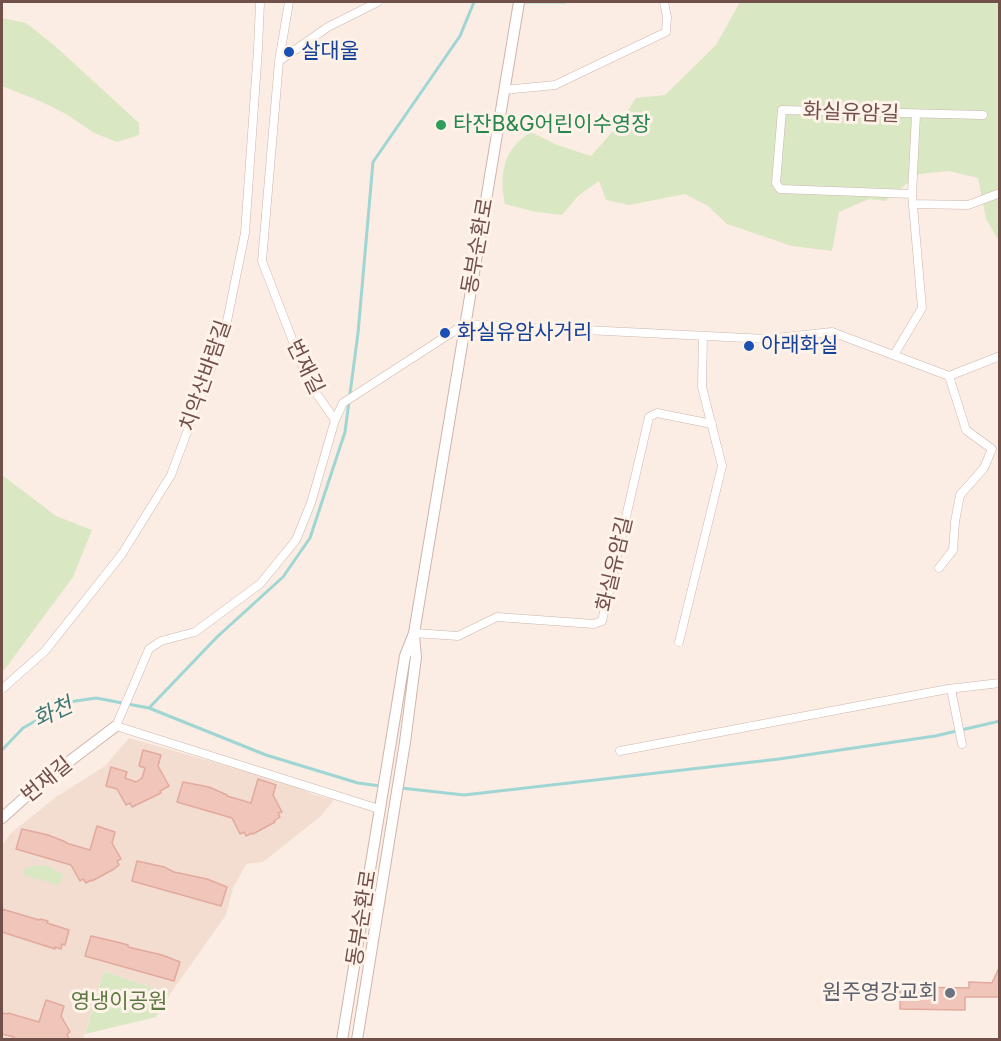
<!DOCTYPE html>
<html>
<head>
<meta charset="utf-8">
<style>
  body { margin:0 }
  #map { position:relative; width:1001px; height:1041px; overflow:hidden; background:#fbede3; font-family:Inter,sans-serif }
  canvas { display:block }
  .frame { position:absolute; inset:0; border:3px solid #72504a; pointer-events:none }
</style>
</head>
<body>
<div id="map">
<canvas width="1001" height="1041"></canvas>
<div class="frame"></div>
</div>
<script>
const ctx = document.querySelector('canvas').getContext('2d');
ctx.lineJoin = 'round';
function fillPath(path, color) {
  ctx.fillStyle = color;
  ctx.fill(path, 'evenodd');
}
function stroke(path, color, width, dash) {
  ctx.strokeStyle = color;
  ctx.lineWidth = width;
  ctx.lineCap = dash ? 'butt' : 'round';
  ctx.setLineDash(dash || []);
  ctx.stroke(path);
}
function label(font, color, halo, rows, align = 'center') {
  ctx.font = font + ' Inter,"Noto Sans KR",sans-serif';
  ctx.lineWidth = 6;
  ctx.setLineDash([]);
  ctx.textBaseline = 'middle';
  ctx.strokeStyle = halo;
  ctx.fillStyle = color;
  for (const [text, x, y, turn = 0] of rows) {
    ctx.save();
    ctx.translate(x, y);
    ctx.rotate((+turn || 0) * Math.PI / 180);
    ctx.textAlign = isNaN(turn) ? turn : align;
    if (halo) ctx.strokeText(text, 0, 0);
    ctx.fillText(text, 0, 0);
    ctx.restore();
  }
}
fillPath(new Path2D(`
  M129 738 297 786 311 794 334 800 321 816 263 862 246 864 233 888 226 915 170 994 104 971 83 1039 2 1040V846L11 833 56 797 105 766Z`), '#f3ddd1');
fillPath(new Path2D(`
  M740 2H999V241L986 219 978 178 949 171 919 174 885 201 869 199 839 212 832 251 792 246 727 224 708 206 685 194 629 205 606 200 599 181 578 196 562 215 536 212 505 204C499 174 503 149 531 132L557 145 591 156 620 123 636 98 665 95 716 45Z
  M2 18 26 23 54 45 139 123V135L117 142 94 133 66 114 42 102 2 86Z
  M2 475 56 516 92 530 73 577 2 673Z
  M38 865 48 866 63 875 60 883 57 885 23 875 25 868Z
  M104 971 170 994 156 1017 85 1034Z`), '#d9e8c2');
stroke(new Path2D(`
  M526 2H565
  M149 708 217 637 283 577 310 538 345 432 358 333 373 162 460 36 474 2
  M2 750 23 728 69 702 96 698 149 708 266 755 358 783 380 786
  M401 788 464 795 779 759 935 736 1000 721`), '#9fd6d3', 3);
const building = new Path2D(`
  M143 750 161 755 158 766 169 786 160 791 161 793 132 807 130 803 126 805 117 789 106 786 111 767 127 772 125 778 136 782 142 778 145 768 139 766Z
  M258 779 276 785 273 795 282 812 278 813 280 817 274 821 275 822 253 834 252 833 246 836 244 832 240 834 232 818 177 802 183 782 209 787 227 795V796L251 803Z
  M97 826 115 832 112 843 121 859 117 861 119 865 114 869 92 881 91 880 86 883 83 879 80 881 71 865 16 849 22 829 48 835 66 842V843L90 850Z
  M137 861 164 867 174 872 207 879 227 887 221 906 132 881Z
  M2 909 39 920 40 919 48 921 47 923 69 930 65 945 62 944 61 949 55 947V949L2 932Z
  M91 936 117 942 128 945V947L162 955 180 962 174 981 85 956Z
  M999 968V997H965V1010L900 1009V987L969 988V982L992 983Z
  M46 1000 64 1006 61 1016 70 1032 67 1034 69 1040H13L14 1037 2 1034V1013L8 1014V1013L39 1022Z`);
fillPath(building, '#f0c6bb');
stroke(building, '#e2a99c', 1.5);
const street = new Path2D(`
  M289 2 279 61 262 261 309 383 335 420
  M279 61 328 27 378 2
  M504 90 555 85 666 32 667 17 664 2
  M912 194 780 189 776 183 782 110 983 115
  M913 204 968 205 1000 193
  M894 355 922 308 912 194 916 115
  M939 568 953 550 955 522 960 495 984 468 992 449 966 430 949 376
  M414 633 458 636 497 617 594 624 602 621 649 417 657 413 712 424
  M679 642 722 466 702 387 703 336
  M2 689 45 651 122 554 171 475 225 331 245 233 258 49 260 2
  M951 689 962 744
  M620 751 948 689 1000 683
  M379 809 116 726 149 649 161 641 195 632 260 584 296 540 311 503 335 420 343 403 465 324 767 339 832 332 949 376 1000 356`);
const secondary = new Path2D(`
  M2 818 42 782 116 726
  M342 1040 405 656 414 633 519 2
  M357 1040 405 742 416 657 414 636`);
stroke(street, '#ceb5ad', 9);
stroke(secondary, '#d1b4aa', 12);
stroke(street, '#fff', 8);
stroke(secondary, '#fff', 10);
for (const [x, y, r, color] of [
  [289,52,6,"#1a4fb4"],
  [441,125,6,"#2e9e5b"],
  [445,333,6,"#1a4fb4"],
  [749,346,6,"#1a4fb4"],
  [950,993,6,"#6b7280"]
]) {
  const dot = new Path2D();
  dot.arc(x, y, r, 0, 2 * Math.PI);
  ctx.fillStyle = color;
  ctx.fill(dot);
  stroke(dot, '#fef2e9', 2);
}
label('21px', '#164399', '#fef2e9', [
  ["살대울",301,52],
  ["화실유암사거리",457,333],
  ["아래화실",761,346]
], 'left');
label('21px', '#72504a', '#fef2e9', [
  ["화실유암길",851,113,2],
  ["동부순환로",478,246,-80],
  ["번재길",305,367,64],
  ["치악산바람길",206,376,-71],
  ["화실유암길",615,564,-77],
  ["번재길",47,780,-39],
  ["동부순환로",362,918,-81]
]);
label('21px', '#27864d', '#fef2e9', [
  ["타잔B&G어린이수영장",453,125]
], 'left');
label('21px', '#5b616d', '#fef2e9', [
  ["원주영강교회",938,993]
], 'right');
label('21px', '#5d7842', '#fef2e9', [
  ["영냉이공원",119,1002]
]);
label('italic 22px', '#3e7876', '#fef2e9', [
  ["화천",53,713,-25]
]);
</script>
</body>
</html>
